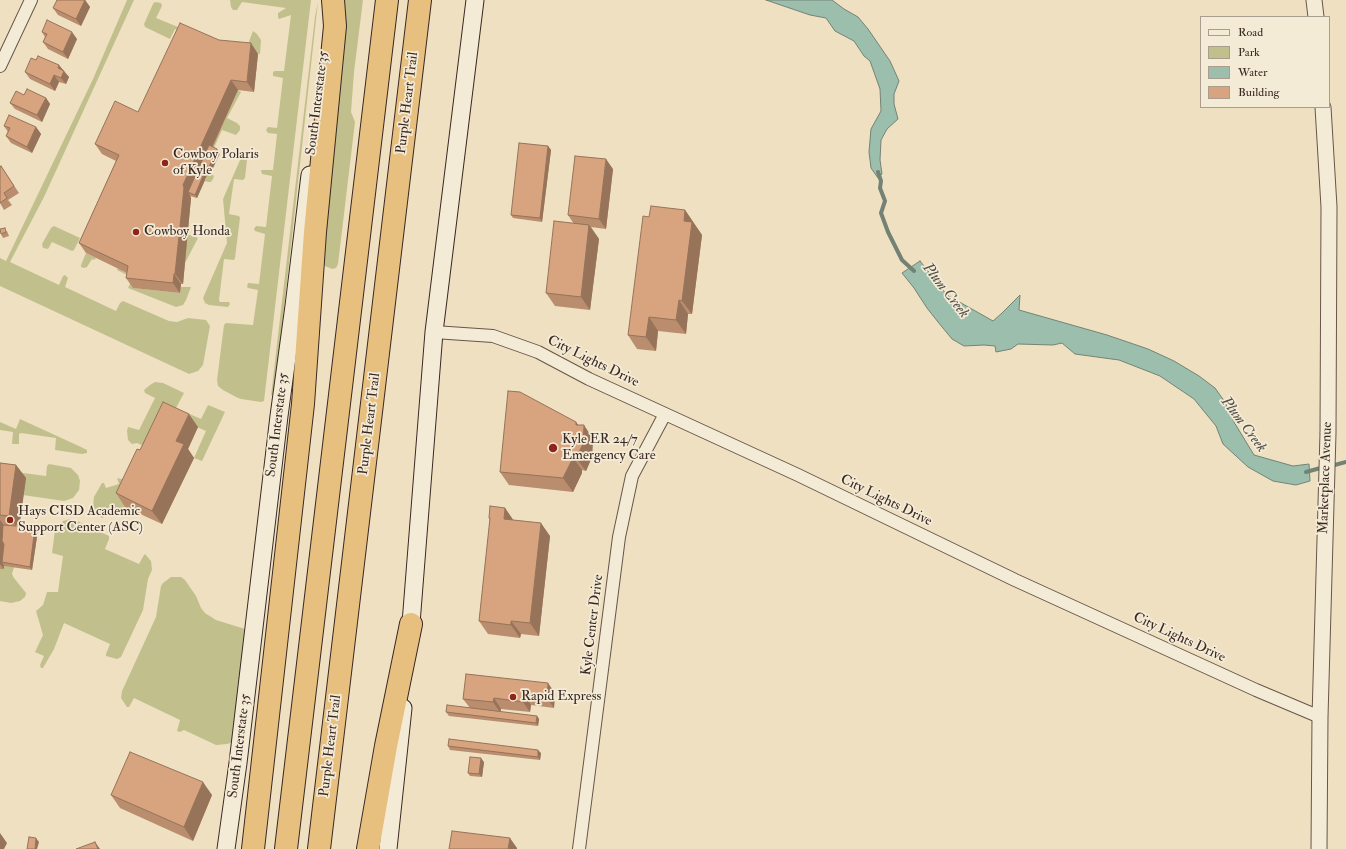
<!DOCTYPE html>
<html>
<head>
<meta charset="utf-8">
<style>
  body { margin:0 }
  #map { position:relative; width:1346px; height:849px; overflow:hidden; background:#eee0c1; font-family:"IM FELL Double Pica",serif }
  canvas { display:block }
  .legend { position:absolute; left:1200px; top:16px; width:130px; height:92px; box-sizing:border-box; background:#f4ebd7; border:1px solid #aa9d8f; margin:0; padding:5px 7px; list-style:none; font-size:12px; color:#3a2822 }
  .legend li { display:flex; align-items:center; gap:8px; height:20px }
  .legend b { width:20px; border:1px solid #aa9d8f }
</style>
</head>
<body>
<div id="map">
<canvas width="1346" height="849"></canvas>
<ul class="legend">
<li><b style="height:5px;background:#f4ebd7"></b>Road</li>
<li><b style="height:11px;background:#c1c08d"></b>Park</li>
<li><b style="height:11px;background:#9bbead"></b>Water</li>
<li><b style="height:11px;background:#d7a47f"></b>Building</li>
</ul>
</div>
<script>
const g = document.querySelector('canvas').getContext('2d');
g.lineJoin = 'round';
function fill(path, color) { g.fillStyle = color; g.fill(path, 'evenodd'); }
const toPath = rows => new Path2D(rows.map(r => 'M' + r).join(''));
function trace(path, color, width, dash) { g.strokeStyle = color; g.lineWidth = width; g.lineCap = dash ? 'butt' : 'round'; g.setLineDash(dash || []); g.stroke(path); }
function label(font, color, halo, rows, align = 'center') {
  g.font = font + ' "IM FELL Double Pica",serif'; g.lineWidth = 3.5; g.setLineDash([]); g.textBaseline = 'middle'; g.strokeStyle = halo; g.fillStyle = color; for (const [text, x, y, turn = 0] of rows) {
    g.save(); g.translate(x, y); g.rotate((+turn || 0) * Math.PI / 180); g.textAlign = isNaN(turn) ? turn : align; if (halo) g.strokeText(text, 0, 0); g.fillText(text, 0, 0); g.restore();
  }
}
fill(toPath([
  [127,0,134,0,44,197,10,262,59,285,63,276,65,275,68,278,65,287,116,311,120,303,123,301,169,321,177,322,188,318,206,320,210,326,203,365,198,371,189,374,0,286,0,258,6,261,93,79],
  [230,0,311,0,264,401,261,402,241,399,236,397,223,390,218,386,217,380,224,325,226,323,253,325,258,290,248,288,247,287,248,283,259,284,265,234,255,231,254,229,256,226,266,227,272,176,262,174,261,170,273,170,277,134,268,133,266,130,268,127,277,128,283,78,273,76,273,72,275,71,284,71,291,15,279,19,278,17,278,13,286,8,242,2,237,10,233,10,231,7],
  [344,0,363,0,354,72,351,112,355,122,338,264,336,268,332,269,325,266,321,262],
  [155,2,161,3,162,6,156,18,178,27,177,30,175,29,170,39,145,27,144,24,153,4],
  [318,2,276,381,275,390,271,396,315,17],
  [253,31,257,34,261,40,260,54,245,52],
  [238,90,241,92,227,118,237,123,240,126,240,130,236,135,222,130,204,170,212,174,214,176,213,179,211,182,208,182,198,179],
  [244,157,247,160,245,178,243,180,234,179,229,214,239,216,240,218,235,258,234,260,224,259,219,300,220,302,229,302,230,304,228,307,209,305,205,303,203,298,227,243,223,199,240,160],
  [54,226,80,238,74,250,72,251,52,242,48,249,43,248,42,244,51,228],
  [187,234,198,238,183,267],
  [86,253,96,258,94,260,92,259,87,267,84,268,81,267,81,265],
  [118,268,135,277,134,288,180,293,181,287,191,287,186,300,183,305,176,307,128,288,133,278,117,270],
  [155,382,163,383,184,393,176,408,201,419,208,405,225,412,202,461,194,458,206,431,172,416,155,451,137,443,132,444,128,440,127,431,128,427,139,430,155,398,145,393,144,390,150,385],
  [20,419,81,447,87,450,87,453,82,454,55,450,56,438,21,433,19,434,19,444,12,444,13,432,0,430,0,422,16,429],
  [49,464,71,468,78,475,80,481,79,490,73,498,64,501,23,495,0,470,46,476,47,466],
  [117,478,126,480,136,484,122,513,109,507,104,517,102,518,98,515,93,506,94,497,102,483,104,483,106,488,119,484],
  [70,519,77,521,109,536,109,539,105,549,139,564,144,555,145,554,151,561,152,570,148,579,143,610,121,657,117,659,106,656,106,654,110,644,64,623,54,649,43,668,41,668,40,665,44,656,35,652,43,635,36,611,43,605,47,592,58,592,63,556,52,553,55,530,57,526,63,521],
  [4,566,14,567,12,574,14,578,26,593,25,597,20,601,11,603,0,601,0,569,4,569],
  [171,577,181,577,185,580,196,596,201,608,205,613,216,620,245,629,233,740,230,743,227,744,216,745,184,730,180,732,177,731,180,720,134,698,129,707,127,707,121,698,122,691,156,617,161,586,163,583]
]), '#c1c08d');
const water = toPath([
  [766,0,832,0,844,9,858,17,868,29,890,61,899,81,894,94,894,104,898,119,887,129,881,140,880,160,882,174,878,178,871,168,869,152,871,129,881,111,880,89,870,61,864,56,854,41,835,31,826,18,810,15,766,0],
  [920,261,947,295,993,321,1002,313,1020,295,1019,310,1107,335,1148,349,1174,361,1199,376,1215,388,1225,402,1234,422,1254,455,1293,466,1309,464,1310,481,1296,485,1273,481,1248,467,1223,444,1216,426,1194,399,1160,376,1119,360,1075,354,1062,343,1053,345,1018,344,1011,349,996,352,995,346,984,345,964,346,952,339,938,322,927,308,914,288,902,273,920,261]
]);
fill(water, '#9bbead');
trace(water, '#748275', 1);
trace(toPath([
  [878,172,881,181,880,188,885,201,881,213,888,232,902,260,914,271],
  [1331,466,1346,462],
  [1306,472,1324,467]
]), '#748275', 4);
const minor = toPath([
  [0,66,31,0],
  [434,332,493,336,538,352,589,379,798,475,1015,580,1256,690,1320,717],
  [579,849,619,537,632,476,665,414]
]);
const tertiary = toPath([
  [1314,0,1316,17],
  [1319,849,1320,717,1328,433,1329,207,1323,107]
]);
const secondary = toPath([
  [410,636,434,332,475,0],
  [226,849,238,763,279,416,294,306,310,175],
  [388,849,403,708]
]);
const motorway = toPath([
  [253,849,303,404,315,232,335,26,333,0],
  [286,849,387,0],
  [319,849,420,0],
  [368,849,386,746,411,624]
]);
trace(minor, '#67564a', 14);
trace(tertiary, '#67564a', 17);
trace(secondary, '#3a2822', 19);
trace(motorway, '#3a2822', 24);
trace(minor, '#f4ebd7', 12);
trace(tertiary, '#f4ebd7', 15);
trace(secondary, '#f4ebd7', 17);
trace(motorway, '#e7c080', 22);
fill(toPath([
  [85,0,90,7,81,26,58,15,53,8],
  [42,32,77,39,68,59,48,49,43,42,45,37],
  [219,40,258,54,254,92,238,90,213,147,220,153,212,170,210,170,205,179,205,180,197,198,190,196,191,198,183,284,181,284,180,293,133,288,126,278,127,273,86,253,79,243,116,161,102,154,95,144,138,112],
  [62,70,69,77,66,84,59,82,55,91,30,79,25,72],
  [24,95,46,98,50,104,42,122,15,109,10,103],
  [4,126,36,127,41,134,32,153,11,143,6,136,8,132],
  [548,146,551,150,542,222,513,218,511,215],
  [1,166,19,193,8,200,12,205,4,210,0,203,0,167],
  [613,169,606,229,591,227,599,239,590,310,555,306,546,293,574,224,568,215],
  [685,210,702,235,692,314,688,314,686,334,658,331,656,351,637,349,628,335,649,217],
  [7,231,9,236,3,238,1,234],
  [576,422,578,425,593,439,592,457,586,471,582,470,582,473,573,492,509,485,500,472],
  [198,427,188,449,194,458,162,524,125,507,116,493,140,450],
  [0,463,16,465,26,478,19,525,38,530,32,570,4,566,4,569,0,569],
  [505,508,513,520,550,536,539,636,521,634,520,638,488,634,479,621,490,520,489,518],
  [555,693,554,708,531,705,530,712,501,709,501,712,537,716,539,719,538,726,449,716,446,712,470,708,463,699],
  [448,746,541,753,540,760,450,750],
  [484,762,482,777,470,776,468,773],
  [111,795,212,795,193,841,120,808]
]), '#b98d6d');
fill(toPath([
  [85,0,90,7,81,26,76,19],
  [72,32,77,39,68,59,63,52],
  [251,43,258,54,254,92,247,82],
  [59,65,69,77,66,84,61,78,58,68],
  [54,75,59,82,55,91,50,84],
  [231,80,238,90,191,193,188,192,190,195,191,198,183,284,175,274,183,185],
  [46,98,50,104,42,122,37,115],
  [36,127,41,134,32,153,27,147],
  [548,146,551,150,542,222,540,218],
  [217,149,220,153,212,170,209,167],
  [606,159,613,169,606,229,599,219],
  [207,166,210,170,205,179,205,180,197,198,195,195,202,176],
  [685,210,702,235,692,314,682,301,684,221],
  [589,225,599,239,590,310,581,297],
  [174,274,181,284,180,293,173,283],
  [679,300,688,314,686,334,676,320],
  [649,317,658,331,656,351,646,337],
  [189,414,198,427,188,449,194,458,162,524,152,511,176,441],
  [576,422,583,432,584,425,593,439,592,457,586,471,576,458],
  [572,456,582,470,582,473,573,492,563,478],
  [16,465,26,478,19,530,9,516],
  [505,508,514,521,504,519],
  [0,520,6,528,2,562,4,566,4,569,0,564],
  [541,523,550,536,539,636,530,623],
  [35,527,38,530,32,570,30,567],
  [511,621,521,634,520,638,511,625],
  [548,683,555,693,554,708,547,698],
  [524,695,531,705,530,712,523,702],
  [494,698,501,709,500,712,493,702],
  [537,716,539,719,538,726,536,723],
  [538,750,541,753,540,760,538,757],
  [481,758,484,762,482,777,479,774],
  [203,782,212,795,193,841,184,827],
  [0,833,7,843,4,849,0,849],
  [36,838,39,842,37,849,35,849],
  [510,838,517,848,517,849,508,849],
  [95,842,100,849,98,849]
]), '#967359');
const building = toPath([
  [57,0,85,0,76,19,53,8,57,0],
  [47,20,72,32,63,52,43,42,47,34,42,32,47,20],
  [180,23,219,40,251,43,247,82,231,80,183,185,184,188,175,274,174,274,173,283,126,278,128,266,79,243,119,155,95,144,115,101,138,112,180,23],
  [38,56,59,65,58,68,64,71,61,78,54,75,50,84,25,72,31,58,36,60,38,56],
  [27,89,46,98,37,115,10,103,16,91,24,95,27,89],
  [9,115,36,127,27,147,6,136,10,128,4,126,9,115],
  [519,143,548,146,540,218,511,215,519,143],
  [209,145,217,149,209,167,207,166,202,176,203,176,195,195,188,192,209,145],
  [575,156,606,159,599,219,568,215,575,156],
  [1,166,14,186,4,193,7,198,0,203,0,167,1,166],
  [651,206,685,210,684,221,692,222,682,301,679,300,676,320,649,317,646,337,628,335,643,216,649,217,651,206],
  [554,221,589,225,581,297,546,293,554,221],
  [5,228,6,232,1,234,0,229,5,228],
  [508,391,520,392,576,422,576,425,584,425,583,444,576,458,572,456,572,460,563,478,500,472,508,391],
  [163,402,189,414,176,441,184,444,152,511,116,493,137,449,140,450,163,402],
  [0,463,16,465,9,516,0,515,0,463],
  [490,506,505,508,504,519,541,523,530,623,511,621,511,625,479,621,490,518,489,518,490,506],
  [16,524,35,527,30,567,2,562,4,544,2,541,3,525,16,526,16,524],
  [466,674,548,683,547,698,524,695,523,702,494,698,493,702,463,699,466,674],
  [447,705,537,716,536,723,446,712,447,705],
  [449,739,538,750,538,757,448,746,449,739],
  [130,752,203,782,184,827,111,795,130,752],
  [470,757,481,758,479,774,468,773,470,757],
  [452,831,510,838,508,849,449,849,452,831],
  [29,837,36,838,35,849,27,849,29,837],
  [95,842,98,849,76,849,95,842]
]);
fill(building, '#d7a47f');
trace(building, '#967359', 1);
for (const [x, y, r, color] of [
  [165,163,4,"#8f2418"],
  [136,232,4,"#8f2418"],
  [553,448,5,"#8f2418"],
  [10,520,4,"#8f2418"],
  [513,697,4,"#8f2418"]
]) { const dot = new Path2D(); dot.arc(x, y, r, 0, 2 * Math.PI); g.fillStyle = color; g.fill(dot); trace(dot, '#f4ebd7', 1.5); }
label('14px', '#3a2822', '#f4ebd7', [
  ["South Interstate 35",318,103,-83],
  ["Purple Heart Trail",408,103,-83],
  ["City Lights Drive",593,362,26],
  ["Purple Heart Trail",370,424,-83],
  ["South Interstate 35",278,425,-83],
  ["Marketplace Avenue",1326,478,-88],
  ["City Lights Drive",886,501,26],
  ["Kyle Center Drive",593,625,-83],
  ["City Lights Drive",1179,638,25],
  ["South Interstate 35",240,746,-83],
  ["Purple Heart Trail",331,746,-83]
]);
label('14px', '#3a2822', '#f4ebd7', [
  ["Cowboy Polaris",173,155],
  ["of Kyle",173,171],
  ["Cowboy Honda",144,232],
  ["Kyle ER 24/7",562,440],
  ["Emergency Care",562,456],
  ["Hays CISD Academic",18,512],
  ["Support Center (ASC)",18,528],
  ["Rapid Express",521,697]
], 'left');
label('italic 15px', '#524e45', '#f4ebd7', [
  ["Plum Creek",945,291,52],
  ["Plum Creek",1243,425,53]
]);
</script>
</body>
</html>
